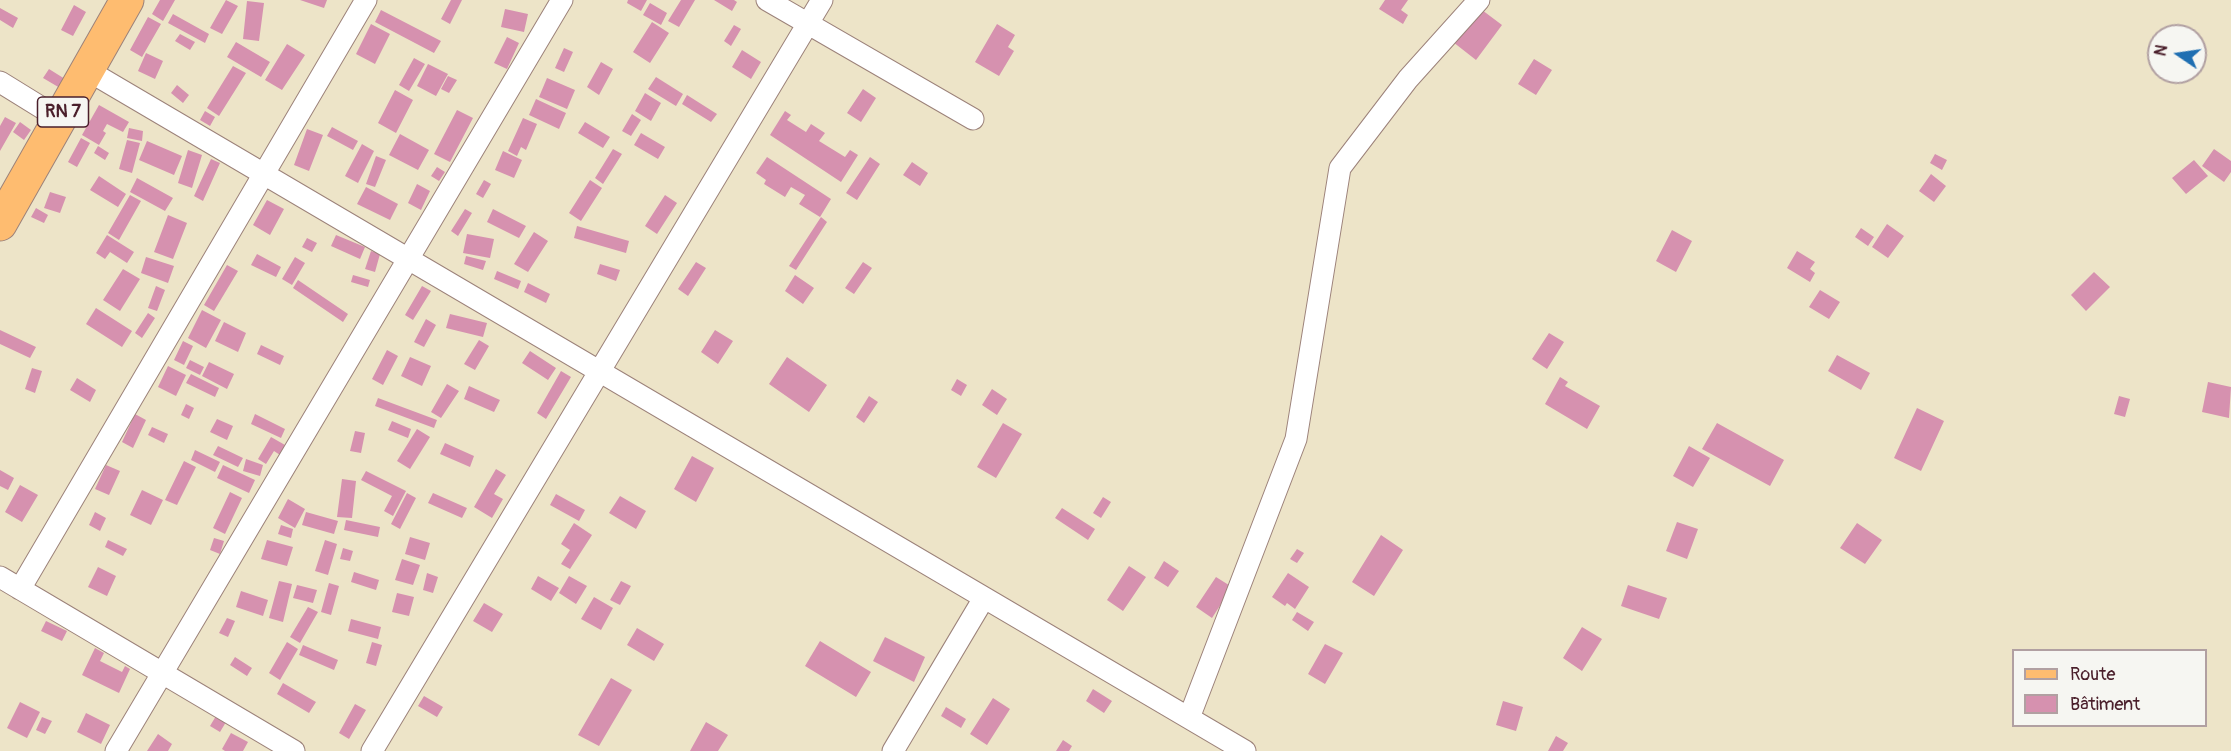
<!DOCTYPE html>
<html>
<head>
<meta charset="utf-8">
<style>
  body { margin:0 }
  #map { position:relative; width:2231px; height:751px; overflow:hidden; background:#ede4c8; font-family:Pangolin,sans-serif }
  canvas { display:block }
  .legend { position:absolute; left:2012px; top:649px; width:195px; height:78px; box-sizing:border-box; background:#f6f6f2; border:2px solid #b1a0a2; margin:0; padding:8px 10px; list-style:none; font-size:18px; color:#4a1f2b }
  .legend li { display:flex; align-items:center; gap:12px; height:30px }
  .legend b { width:30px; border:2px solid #b1a0a2 }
  .north { position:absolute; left:2147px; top:24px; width:60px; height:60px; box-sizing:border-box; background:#f6f6f2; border:2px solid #b1a0a2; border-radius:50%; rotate:283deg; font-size:16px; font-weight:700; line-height:24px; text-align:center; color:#4a1f2b }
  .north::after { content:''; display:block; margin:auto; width:21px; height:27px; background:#1f6fb2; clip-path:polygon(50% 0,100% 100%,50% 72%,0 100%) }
</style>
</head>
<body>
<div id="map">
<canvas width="2231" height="751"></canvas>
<ul class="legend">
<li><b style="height:8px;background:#febc70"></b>Route</li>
<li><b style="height:16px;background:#d691af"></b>Bâtiment</li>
</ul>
<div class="north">N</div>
</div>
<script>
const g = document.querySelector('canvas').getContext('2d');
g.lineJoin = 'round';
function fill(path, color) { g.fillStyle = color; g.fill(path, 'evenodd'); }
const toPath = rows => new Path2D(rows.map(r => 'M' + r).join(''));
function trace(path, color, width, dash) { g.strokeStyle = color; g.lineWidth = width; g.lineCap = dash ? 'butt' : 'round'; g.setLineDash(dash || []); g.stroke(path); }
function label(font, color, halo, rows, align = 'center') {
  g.font = font + ' Pangolin,sans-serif'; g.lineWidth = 4.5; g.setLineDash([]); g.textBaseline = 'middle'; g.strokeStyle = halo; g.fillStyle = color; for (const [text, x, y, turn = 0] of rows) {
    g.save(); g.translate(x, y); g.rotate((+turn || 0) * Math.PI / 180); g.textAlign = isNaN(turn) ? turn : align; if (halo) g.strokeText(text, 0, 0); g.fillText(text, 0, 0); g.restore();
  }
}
fill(toPath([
  [160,0,175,0,163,21,152,14],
  [226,0,238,6,222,34,210,28],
  [300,0,327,0,324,8],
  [451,0,462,0,450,24,441,19],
  [628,0,647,0,641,11,627,3],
  [681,0,695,0,679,27,668,21],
  [714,0,734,0,737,2,732,11],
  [1385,0,1408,0,1401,10,1408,15,1403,24,1379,9],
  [247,1,264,3,259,41,243,39],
  [650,3,667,13,661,25,643,15],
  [74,5,86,12,73,36,61,30],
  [1478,7,1502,25,1476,60,1453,42],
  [0,8,18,18,13,28,0,20],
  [505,9,528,14,524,32,501,27],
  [381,10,441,41,434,53,375,22],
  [173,14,209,34,205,43,168,23],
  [148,17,161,24,142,57,130,50],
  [652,22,669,33,650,63,633,52],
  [371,24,390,34,375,64,356,54],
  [997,24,1015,35,1008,47,1014,51,999,76,975,62],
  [734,25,741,29,731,46,724,41],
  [180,34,195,42,190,50,175,41],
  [507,37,519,43,507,69,494,63],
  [236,42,270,62,261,77,227,57],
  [287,44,305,55,282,90,265,80],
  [564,48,573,52,564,72,555,68],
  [742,50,761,62,751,79,732,67],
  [146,53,163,61,155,79,138,71],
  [414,58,425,64,409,91,399,85],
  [1534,59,1552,70,1536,95,1518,84],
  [601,62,613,69,599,95,587,87],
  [428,64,448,74,436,96,417,86],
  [233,66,246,73,219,116,207,108],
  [49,69,65,79,60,88,43,78],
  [448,76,457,80,449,93,441,89],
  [656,77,683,94,676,106,648,89],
  [547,78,575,90,567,109,539,97],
  [177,85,189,95,183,103,171,93],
  [863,89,876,98,861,122,847,113],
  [395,90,413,100,396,133,378,123],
  [645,93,661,103,651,121,635,111],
  [687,95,717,114,711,122,682,104],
  [536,99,566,113,559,129,529,115],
  [99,105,129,122,123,132,107,124,103,131,106,133,99,145,82,135],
  [457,110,473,118,450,162,434,154],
  [205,111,215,117,210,126,200,120],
  [785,111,791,115,787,120,806,132,811,124,825,133,819,141,845,157,850,150,858,155,841,182,770,135],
  [632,114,641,120,631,136,622,131],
  [5,117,16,123,0,151,0,126],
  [523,118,537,124,526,150,521,147,517,156,508,151],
  [20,122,31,130,24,140,13,132],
  [585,122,610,137,603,148,578,133],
  [332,127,358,141,353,150,327,136],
  [129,128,143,131,142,141,127,138],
  [307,129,323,135,309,171,294,165],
  [641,133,665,147,658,159,634,145],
  [400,134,429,150,418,170,389,155],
  [81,138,90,143,77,167,68,162],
  [127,140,140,143,132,173,119,169],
  [147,141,182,156,174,175,139,160],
  [362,144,374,151,358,183,345,176],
  [98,146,109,153,105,160,94,153],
  [613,149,622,154,603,184,595,178],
  [2214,149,2231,161,2231,172,2224,182,2202,166],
  [188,150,202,155,192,188,178,183],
  [503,151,522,160,514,178,495,170],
  [1935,154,1947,160,1942,170,1930,163],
  [376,156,386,160,375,187,366,184],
  [767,157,831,199,820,217,799,204,805,195,791,187,785,197,764,184,766,180,756,173],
  [870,157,880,164,857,200,846,193],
  [211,159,220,163,203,201,194,196],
  [2194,160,2208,176,2186,194,2172,178],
  [912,162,928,173,920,186,903,175],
  [437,167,445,172,439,181,431,176],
  [1931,174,1946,186,1934,202,1919,191],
  [99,176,126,194,118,207,90,190],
  [137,178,173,198,165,211,130,192],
  [484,180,491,184,483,198,476,194],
  [590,180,602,188,581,221,569,213],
  [417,184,430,191,421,210,408,203],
  [366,187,398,204,390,220,357,204],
  [50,192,66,197,60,213,44,208],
  [130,195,141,201,119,240,108,233],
  [665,195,677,203,657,234,645,226],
  [267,200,284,209,270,235,253,225],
  [36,208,48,215,44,223,31,217],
  [465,209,472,213,458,236,451,231],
  [493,209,526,226,519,238,487,222],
  [168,215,187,223,173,259,154,252],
  [821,217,827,222,796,270,789,266],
  [1887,224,1904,236,1888,258,1872,247],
  [577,226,629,241,626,253,574,238],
  [1861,228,1874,237,1868,246,1855,237],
  [1672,230,1692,241,1676,272,1656,261],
  [534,232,548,241,528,272,514,264],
  [467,234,494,239,490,258,463,253],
  [107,235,134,252,127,263,110,252,105,259,96,253],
  [336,235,365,247,360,259,331,246],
  [307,238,317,243,312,252,302,247],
  [371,251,380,254,375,272,365,269],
  [1797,251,1815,262,1810,269,1815,273,1810,282,1787,268],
  [257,254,281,267,276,277,251,265],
  [466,256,486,261,483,270,464,264],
  [146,257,174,266,168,283,141,273],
  [295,257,305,263,292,285,282,279],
  [696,262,706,268,688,296,678,289],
  [863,262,872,268,854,294,845,288],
  [600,264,620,270,616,281,597,274],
  [227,265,238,271,214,311,204,305],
  [123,269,140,279,120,311,103,300],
  [497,271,521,281,518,289,494,279],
  [2094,272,2110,287,2086,311,2071,295],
  [353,275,370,280,368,287,351,282],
  [795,275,814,288,803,304,785,291],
  [298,280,348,314,343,322,293,288],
  [528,283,550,294,546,303,524,292],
  [156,286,165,290,157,311,148,308],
  [422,286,431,291,413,320,405,315],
  [1820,290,1840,302,1829,319,1809,307],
  [96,308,132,331,122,347,86,324],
  [202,310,221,320,206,348,188,338],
  [148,313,155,318,142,338,135,333],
  [450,314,487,323,483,337,446,328],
  [426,319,436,325,424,347,414,342],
  [224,322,246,333,238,352,215,341],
  [0,330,36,347,30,358,0,344],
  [715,330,733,341,718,364,701,352],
  [1549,333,1564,342,1547,369,1532,359],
  [479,340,489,346,475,370,464,364],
  [183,341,193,346,184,365,174,360],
  [261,345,284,356,280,365,257,354],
  [387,350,398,356,383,385,372,379],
  [530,351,556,368,548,380,522,363],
  [1837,355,1870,373,1861,390,1828,371],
  [410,357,431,366,422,386,401,376],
  [787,357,827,385,809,412,769,384],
  [190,360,204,367,200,375,186,368],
  [209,362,234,374,227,389,202,376],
  [168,366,186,375,176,396,158,387],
  [32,368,42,371,35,393,25,389],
  [561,371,571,377,546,419,537,413],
  [191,374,219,388,215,397,186,383],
  [1560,377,1568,382,1565,386,1600,406,1587,429,1545,404],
  [77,378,96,390,90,402,70,390],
  [957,379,967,385,961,396,951,390],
  [2208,382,2231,387,2229,418,2202,412],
  [447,384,459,391,441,418,431,412],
  [469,386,500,400,494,412,464,399],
  [992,389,1007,399,997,415,982,405],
  [869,396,878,402,864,423,856,417],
  [2119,396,2130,399,2125,417,2114,414],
  [378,398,437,420,434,428,375,406],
  [186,404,194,408,189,419,181,415],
  [1917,408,1944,421,1921,471,1894,458],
  [135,414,146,420,133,448,122,442],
  [255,414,285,429,281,438,251,424],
  [217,419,233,426,227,440,210,432],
  [392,421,411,429,408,438,388,430],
  [1003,423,1022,434,996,478,977,467],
  [1717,423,1784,460,1770,486,1702,449],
  [152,427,168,434,164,443,148,435],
  [417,429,430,437,410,469,397,461],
  [355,431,365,433,361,453,350,451],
  [271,437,285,445,280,455,274,451,266,464,258,459],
  [445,443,474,456,470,467,440,454],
  [218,446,243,458,238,467,213,455],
  [1689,446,1710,458,1693,487,1673,476],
  [195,450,220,462,215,472,191,460],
  [692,456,714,468,696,502,674,489],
  [246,459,263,465,260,476,243,471],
  [184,461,196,467,177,505,165,500],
  [106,465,120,471,109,495,95,489],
  [223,465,255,480,249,493,217,478],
  [496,469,506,475,494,494,503,499,492,518,474,507],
  [0,470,14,478,8,490,0,486],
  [366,471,406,491,393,516,384,511,392,496,361,480],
  [342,479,356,481,352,518,337,517],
  [20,485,38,495,22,522,5,512],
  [142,490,163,500,151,525,130,515],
  [230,492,242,498,225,534,213,528],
  [407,493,416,498,400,529,391,524],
  [433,493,467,508,462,518,428,503],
  [556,494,585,510,579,521,550,505],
  [620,496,646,511,636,529,609,513],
  [1103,497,1111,502,1101,518,1093,513],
  [288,499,305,509,295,528,278,518],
  [1062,508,1095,529,1088,540,1055,518],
  [95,512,106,518,100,531,89,525],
  [306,512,338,521,334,534,302,525],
  [346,520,380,527,378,537,344,530],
  [1677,522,1698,529,1687,559,1666,551],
  [574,523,592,535,570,569,561,564,570,550,561,544],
  [1857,523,1882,540,1865,564,1840,548],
  [281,525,293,529,291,538,278,534],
  [1381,535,1403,550,1374,596,1352,582],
  [410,537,430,543,425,560,405,554],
  [214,538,224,541,220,554,210,550],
  [108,540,127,549,123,556,105,547],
  [267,540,293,547,287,566,261,559],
  [325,540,337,544,328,575,315,571],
  [343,548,353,551,350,561,340,559],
  [1297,549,1304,553,1297,563,1290,559],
  [402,559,420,565,413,585,395,580],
  [1164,561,1179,571,1168,587,1154,578],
  [1129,566,1146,577,1123,611,1107,600],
  [98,567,116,576,107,596,88,587],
  [354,572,379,580,376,590,351,582],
  [427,573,438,577,433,593,423,590],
  [1288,573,1309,587,1295,609,1287,603,1285,606,1272,597],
  [538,576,559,588,551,601,531,589],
  [569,576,587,586,576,604,559,593],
  [1216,577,1232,587,1212,618,1196,607],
  [279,581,292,584,283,622,269,618],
  [621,581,631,586,620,605,610,600],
  [329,583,339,586,331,615,321,612],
  [297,585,317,590,313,603,293,598],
  [1628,585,1667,598,1659,619,1621,606],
  [241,591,268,600,263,616,236,607],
  [397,593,414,597,409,616,392,612],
  [594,597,613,608,601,630,581,619],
  [484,603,503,614,492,632,473,621],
  [308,607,318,612,300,643,290,637],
  [1297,612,1314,622,1308,631,1292,620],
  [227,618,235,621,228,637,219,633],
  [351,619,381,627,378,639,348,631],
  [46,621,67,631,62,641,41,631],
  [1582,627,1602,639,1582,671,1563,658],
  [637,628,664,644,654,661,627,645],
  [885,637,925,657,914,682,873,661],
  [820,641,871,672,856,697,805,666],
  [287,642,298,649,280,680,269,673],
  [372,642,382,645,376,666,366,663],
  [1325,644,1343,653,1325,684,1308,674],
  [303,645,338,660,334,670,299,655],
  [95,648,104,653,100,661,122,672,125,666,130,669,119,693,82,675],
  [235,657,252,668,247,676,230,665],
  [611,678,632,690,599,746,578,735],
  [283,683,316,702,309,713,277,694],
  [1093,689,1112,701,1104,713,1086,701],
  [424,696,443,707,437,717,418,706],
  [993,698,1010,709,987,745,970,734],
  [1503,701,1523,707,1516,731,1496,725],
  [20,702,40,712,27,738,7,728],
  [355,704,366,710,349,739,339,733],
  [946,707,966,719,961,728,941,716],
  [86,713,110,725,101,744,77,732],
  [216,716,226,722,220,732,210,726],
  [42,717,52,721,45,734,36,730],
  [706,722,728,735,718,751,690,751],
  [231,733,248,742,243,751,225,751,222,749],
  [158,734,172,744,168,751,147,751],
  [1556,736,1568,743,1563,751,1548,751],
  [1063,740,1072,746,1069,751,1056,751]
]), '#d691af');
const street = toPath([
  [767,0,973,119],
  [87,70,1245,751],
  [0,82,60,119],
  [0,577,294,751],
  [20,589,366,0],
  [1189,718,1296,439,1340,168,1408,79,1479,0],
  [116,751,562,0],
  [372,751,822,0],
  [893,751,984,598]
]);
const primary = toPath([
  [0,224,127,0]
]);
trace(street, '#9c827a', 23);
trace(primary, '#9c827a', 35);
trace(street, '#fff', 21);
trace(primary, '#febc70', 33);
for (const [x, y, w] of [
  [63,112,51]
]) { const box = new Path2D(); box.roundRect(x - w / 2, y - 15, w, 30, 4.5); g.fillStyle = '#f6f6f2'; g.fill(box); trace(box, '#4a1f2b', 1.5); }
label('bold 18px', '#4a1f2b', null, [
  ["RN 7",63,112]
]);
</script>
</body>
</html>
